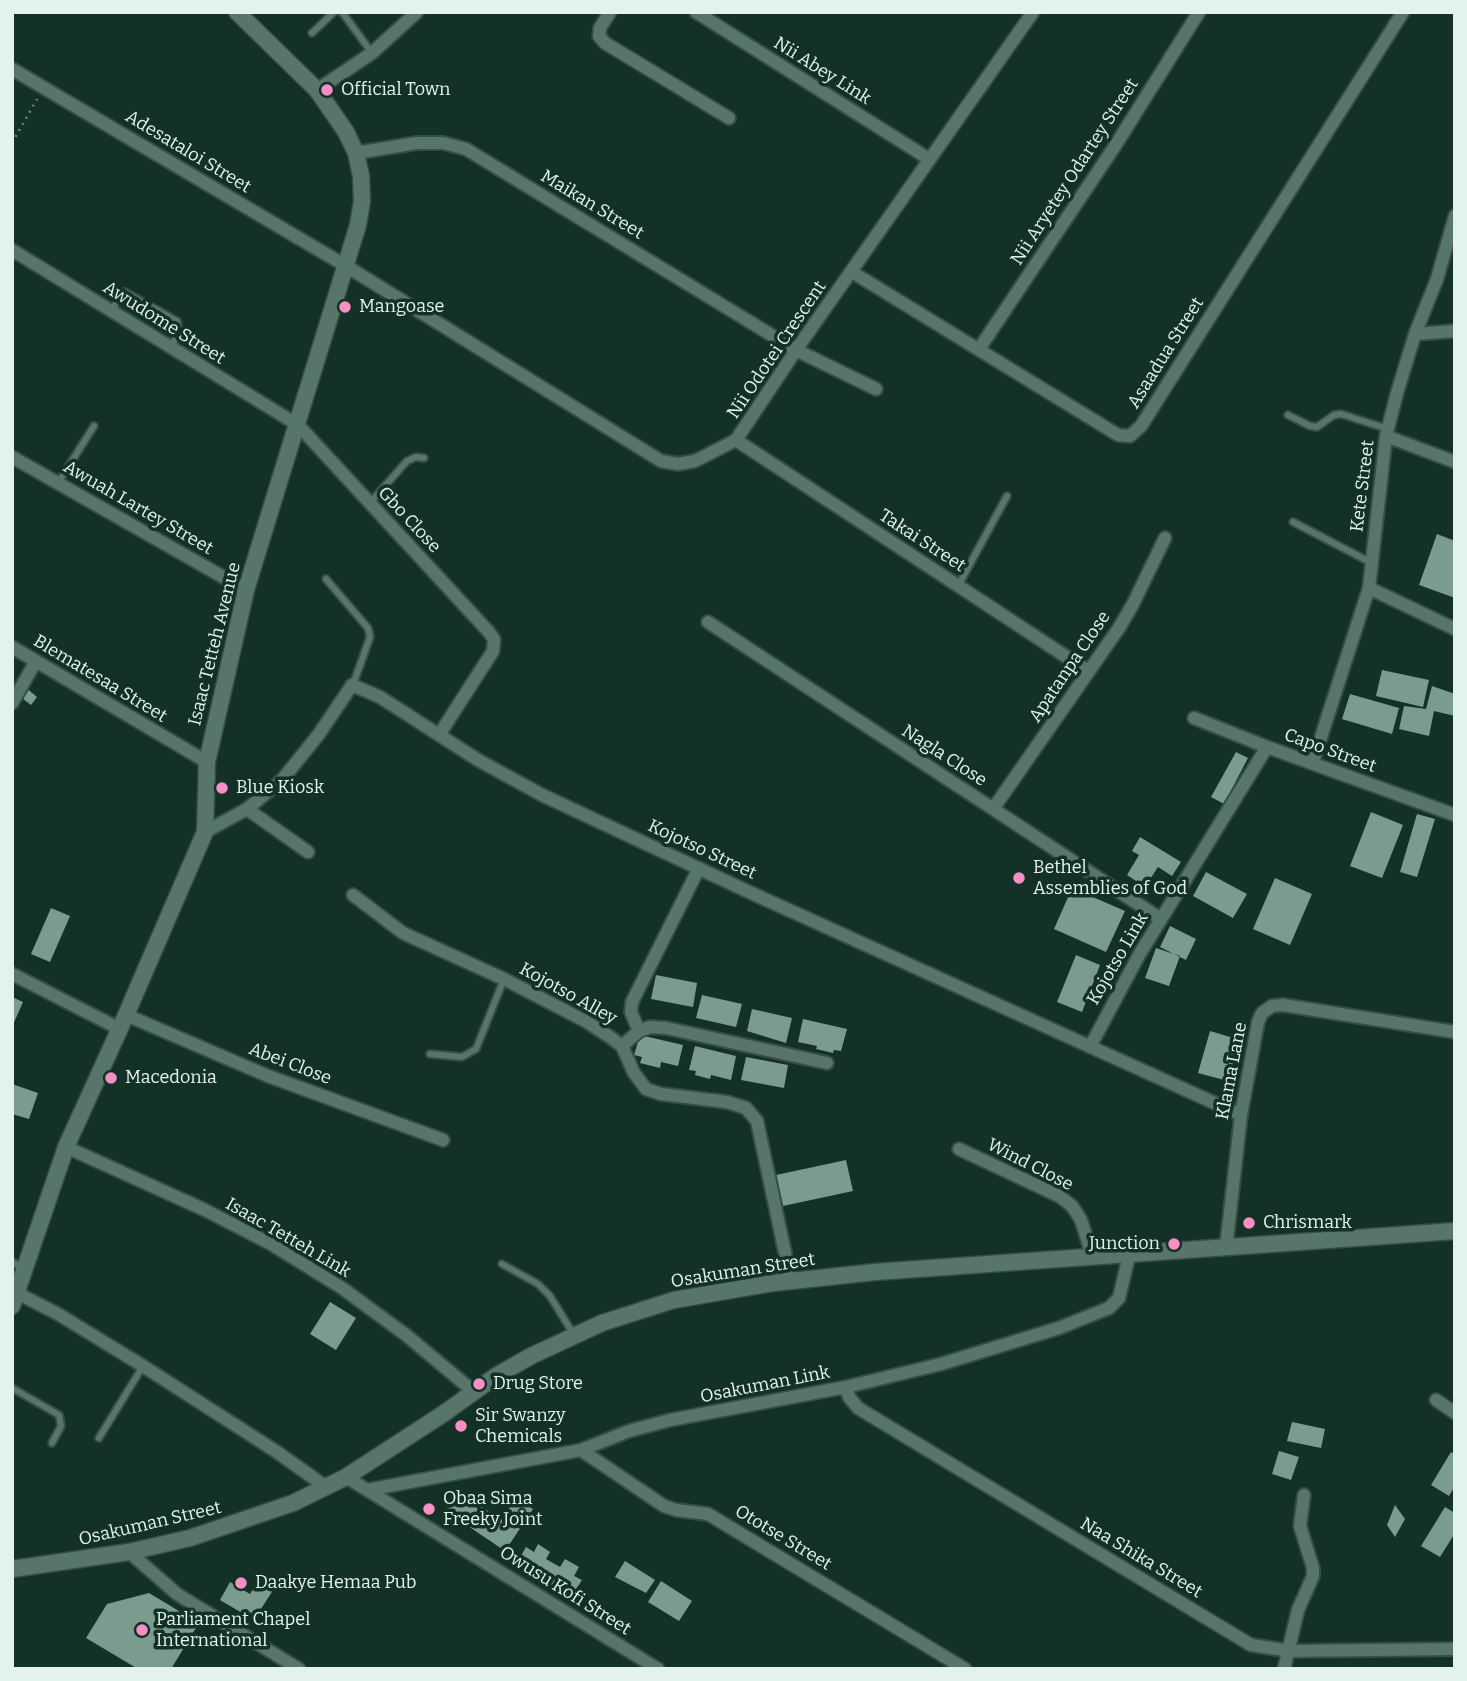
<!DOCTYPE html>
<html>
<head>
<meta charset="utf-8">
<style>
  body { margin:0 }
  #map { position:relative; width:1467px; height:1681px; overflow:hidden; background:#143127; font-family:Bitter,serif }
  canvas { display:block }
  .frame { position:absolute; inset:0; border:14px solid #e2f3ec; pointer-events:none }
</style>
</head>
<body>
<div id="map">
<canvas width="1467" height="1681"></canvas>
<div class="frame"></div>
</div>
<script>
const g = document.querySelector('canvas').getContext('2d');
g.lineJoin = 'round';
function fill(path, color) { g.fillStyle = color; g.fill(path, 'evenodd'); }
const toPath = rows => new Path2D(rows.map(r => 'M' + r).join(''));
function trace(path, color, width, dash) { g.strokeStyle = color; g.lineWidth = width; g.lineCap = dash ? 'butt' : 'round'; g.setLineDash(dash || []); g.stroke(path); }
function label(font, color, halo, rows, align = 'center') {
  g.font = font + ' Bitter,serif'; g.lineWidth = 7; g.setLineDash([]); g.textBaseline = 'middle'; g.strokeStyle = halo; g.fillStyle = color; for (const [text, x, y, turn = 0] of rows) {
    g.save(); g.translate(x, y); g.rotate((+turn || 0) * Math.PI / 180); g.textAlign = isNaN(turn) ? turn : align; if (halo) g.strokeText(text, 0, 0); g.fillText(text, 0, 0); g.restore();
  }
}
fill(toPath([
  [1437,534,1455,541,1455,598,1419,585],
  [1382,670,1429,680,1423,707,1376,696],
  [24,686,37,697,31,705,18,695],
  [1432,686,1455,694,1455,716,1434,711,1429,736,1399,729,1404,706,1426,709],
  [1350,694,1399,708,1392,734,1342,719],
  [1236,752,1248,758,1224,804,1211,797],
  [1371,812,1403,825,1382,878,1350,866],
  [1417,814,1435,819,1417,877,1400,872],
  [1140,837,1181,862,1172,876,1158,867,1145,887,1127,875,1139,855,1132,851],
  [1206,872,1247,894,1233,918,1193,896],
  [1275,878,1312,894,1290,945,1253,929],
  [1072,888,1125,911,1106,952,1054,929],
  [51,908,70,916,50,962,31,954],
  [1170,926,1196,939,1186,960,1160,947],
  [1156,948,1180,956,1169,986,1145,978],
  [1076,955,1100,965,1082,1012,1057,1002],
  [656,975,697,983,693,1007,651,999],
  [702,995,742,1004,736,1027,696,1018],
  [12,997,23,1002,12,1027],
  [752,1009,792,1018,786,1043,747,1031],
  [803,1019,847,1029,841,1051,834,1050,833,1053,816,1049,817,1046,798,1042],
  [1210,1031,1240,1040,1228,1081,1198,1073],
  [640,1035,683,1045,678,1066,661,1062,660,1068,640,1063,642,1057,634,1055],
  [695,1046,736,1056,731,1080,711,1075,710,1079,695,1075,696,1071,689,1070],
  [746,1057,788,1065,784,1088,741,1080],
  [12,1084,38,1093,29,1119,12,1114],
  [846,1160,853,1191,783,1206,776,1175],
  [330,1302,356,1318,336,1350,310,1334],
  [1292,1422,1325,1429,1321,1448,1287,1441],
  [1279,1451,1299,1457,1291,1480,1272,1474],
  [1451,1452,1455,1454,1455,1486,1449,1496,1431,1485],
  [473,1498,478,1511,481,1506,501,1520,516,1498,533,1509,505,1551,468,1526,474,1516,447,1526,441,1511],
  [1395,1505,1405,1519,1395,1537,1387,1525],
  [1445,1507,1455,1513,1455,1533,1440,1557,1421,1546],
  [538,1544,550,1552,546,1559,560,1567,565,1559,579,1567,574,1576,582,1580,571,1597,535,1576,537,1572,518,1561,526,1547,534,1552],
  [625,1561,655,1580,646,1593,615,1577],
  [260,1578,275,1587,254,1620,220,1600,230,1582,250,1594],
  [661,1581,692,1601,679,1621,648,1602],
  [149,1593,199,1623,171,1669,138,1669,86,1638,107,1604]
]), '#7c9b8f');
const service = toPath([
  [342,12,372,53],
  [312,33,334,12],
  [111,310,125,292,177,321,179,330,171,348],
  [1288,415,1310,426,1317,427,1334,415,1341,414,1388,429],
  [58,483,94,426],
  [370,503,407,461,416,457,424,458],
  [1293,522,1372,563],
  [326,579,368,628,370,637,353,685],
  [958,586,1007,496],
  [430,1054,462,1057,476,1049,504,979],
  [12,1262,23,1268],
  [502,1264,538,1284,550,1296,574,1335],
  [12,1388,59,1415,61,1426,52,1443],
  [99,1438,143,1366]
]);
const minor = toPath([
  [610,12,600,28,599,36,605,43,729,118],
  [696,12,929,159],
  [12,69,346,266,661,461,678,464,695,461,736,440,796,350,1033,12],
  [317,90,372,53,417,12],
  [356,153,417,143,443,143,466,149,796,350,876,389],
  [12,250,298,425,488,631,494,639,493,651,439,735],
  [852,272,1118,435,1130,436,1141,426,1403,12],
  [1415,334,1455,331],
  [979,349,1115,146,1199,12],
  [1386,436,1455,462],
  [736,440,1088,671],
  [12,457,246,590],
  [1369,588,1455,629],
  [708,622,1161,919],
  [12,647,207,762],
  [12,703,36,661],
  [1194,718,1267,747,1455,815],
  [1313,762,1369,588,1386,436,1397,393,1415,334,1437,279,1455,216],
  [247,809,308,852],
  [993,809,1119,628,1133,604,1165,538],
  [205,832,247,809,282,780,319,734,352,685,380,697,478,760,542,795,749,892,1241,1115],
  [353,895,403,933,504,979,587,1022,610,1037,622,1046,634,1073,646,1089,661,1094,727,1102,746,1108,757,1121,791,1281],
  [12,974,120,1029],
  [126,1015,268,1076,443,1140],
  [639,1031,631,1012,632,1002,699,868],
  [622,1046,639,1031,650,1027,666,1028,827,1063],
  [1090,1047,1139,955,1267,747],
  [66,1147,205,1210,271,1244,342,1288,406,1335,473,1391],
  [959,1149,1059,1196,1072,1206,1081,1220,1093,1258],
  [1226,1248,1241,1115,1258,1022,1262,1013,1272,1006,1283,1005,1455,1032],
  [17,1293,58,1314,143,1366,277,1452,326,1487],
  [846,1387,849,1397,858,1408,1251,1645,1290,1651,1455,1649],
  [1436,1400,1455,1413],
  [581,1450,664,1506,676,1510,708,1514,965,1669],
  [346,1477,658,1669],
  [367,1490,581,1450,629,1431,670,1420,846,1387,941,1364,1059,1328,1109,1308,1119,1298,1129,1256],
  [129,1552,177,1594,299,1669],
  [1284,1669,1298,1610,1313,1576,1313,1568,1300,1526,1304,1495]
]);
const tertiary = toPath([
  [12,1306,66,1147,126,1015,205,832,207,762,246,590,358,225,362,201,361,176,356,153,346,132,317,90,237,12],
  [12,1569,129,1552,190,1538,293,1503,346,1477,443,1414,496,1376,531,1356,602,1323,674,1300,773,1283,875,1272,1455,1231]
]);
trace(service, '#364d45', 10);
trace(minor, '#364d45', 16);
trace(tertiary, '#364d45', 19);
trace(toPath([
  [12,143,37,99]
]), '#6e867d', 2.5, [2, 5]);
trace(service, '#577569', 6);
trace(minor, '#577569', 12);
trace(tertiary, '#577569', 16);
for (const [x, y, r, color] of [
  [327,90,7,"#fb8fc5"],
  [345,307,7,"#fb8fc5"],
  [222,788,7,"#fb8fc5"],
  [1019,878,7,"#fb8fc5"],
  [111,1078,7,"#fb8fc5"],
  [1249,1223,7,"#fb8fc5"],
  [1174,1244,7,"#fb8fc5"],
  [479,1384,7,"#fb8fc5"],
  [461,1426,7,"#fb8fc5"],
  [429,1509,7,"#fb8fc5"],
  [241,1583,7,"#fb8fc5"],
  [142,1630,7,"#fb8fc5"]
]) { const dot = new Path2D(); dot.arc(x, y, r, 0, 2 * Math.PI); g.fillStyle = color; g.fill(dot); trace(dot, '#143127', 2.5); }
label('18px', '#e2f3ec', '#143127', [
  ["Nii Abey Link",822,71,32],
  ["Adesataloi Street",188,152,31],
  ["Nii Aryetey Odartey Street",1075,172,-57],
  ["Maikan Street",592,205,31],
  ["Awudome Street",164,323,32],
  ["Nii Odotei Crescent",777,350,-56],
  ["Asaadua Street",1166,353,-58],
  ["Kete Street",1363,486,-83],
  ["Awuah Lartey Street",138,508,30],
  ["Gbo Close",409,520,47],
  ["Takai Street",922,541,33],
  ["Isaac Tetteh Avenue",215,644,-76],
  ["Apatanpa Close",1070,667,-56],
  ["Blematesaa Street",100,679,31],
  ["Capo Street",1330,751,20],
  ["Nagla Close",944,756,33],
  ["Kojotso Street",702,850,25],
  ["Kojotso Link",1118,959,-60],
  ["Kojotso Alley",568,994,29],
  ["Abei Close",290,1064,21],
  ["Klama Lane",1232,1071,-79],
  ["Wind Close",1030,1165,27],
  ["Isaac Tetteh Link",288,1238,30],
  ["Osakuman Street",743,1271,-9],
  ["Osakuman Link",765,1385,-11],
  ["Osakuman Street",150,1524,-13],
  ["Ototse Street",783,1538,31],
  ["Naa Shika Street",1141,1558,31],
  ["Owusu Kofi Street",565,1591,32]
]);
label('18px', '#e2f3ec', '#143127', [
  ["Official Town",341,90],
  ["Mangoase",359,307],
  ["Blue Kiosk",236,788],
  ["Bethel",1033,868],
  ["Assemblies of God",1033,889],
  ["Macedonia",125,1078],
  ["Chrismark",1263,1223],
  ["Junction",1160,1244,"right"],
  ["Drug Store",493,1384],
  ["Sir Swanzy",475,1416],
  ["Chemicals",475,1437],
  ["Obaa Sima",443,1499],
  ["Freeky Joint",443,1520],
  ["Daakye Hemaa Pub",255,1583],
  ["Parliament Chapel",156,1620],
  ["International",156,1641]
], 'left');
</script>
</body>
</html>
